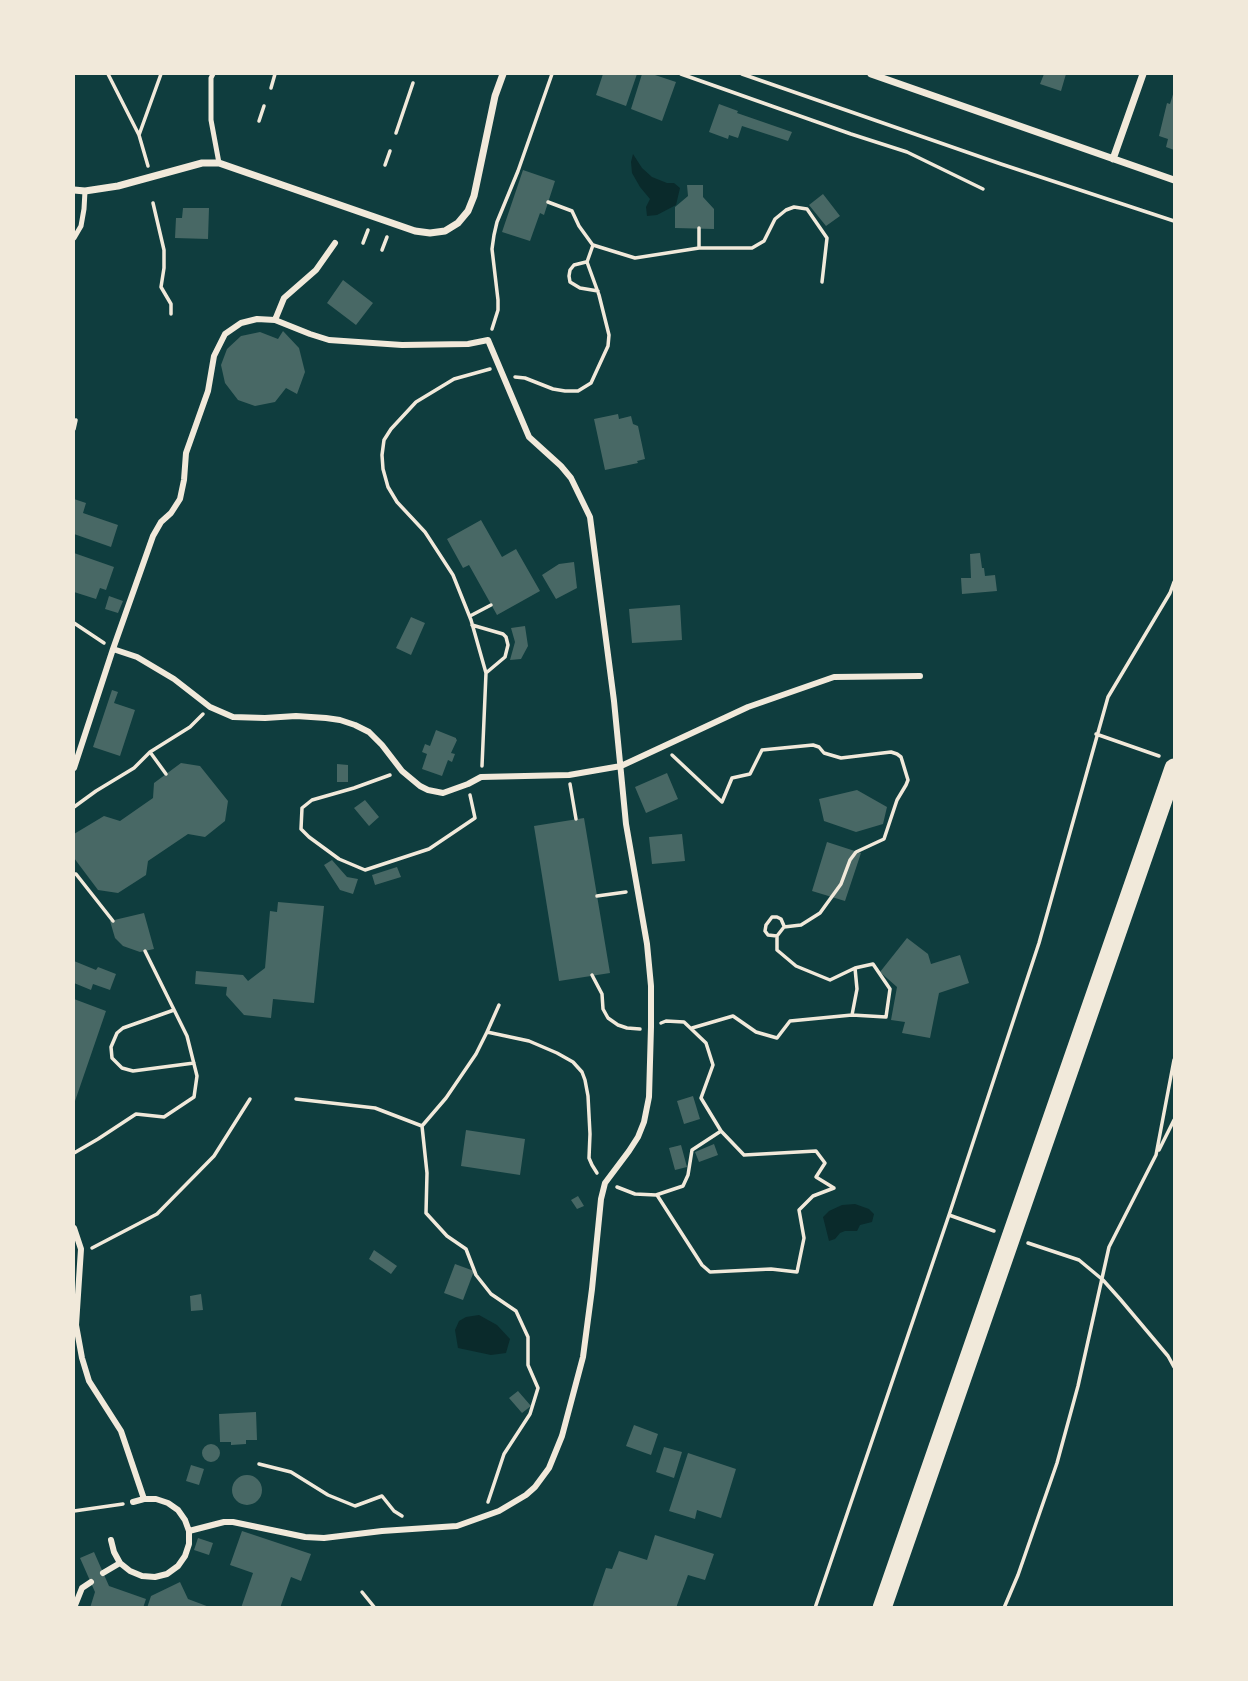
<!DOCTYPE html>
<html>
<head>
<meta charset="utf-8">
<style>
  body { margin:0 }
  #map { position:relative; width:1248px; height:1681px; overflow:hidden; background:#0f3d3e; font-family:Figtree,sans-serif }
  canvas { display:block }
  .frame { position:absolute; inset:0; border:75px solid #f1e9da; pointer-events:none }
</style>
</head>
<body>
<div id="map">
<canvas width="1248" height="1681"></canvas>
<div class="frame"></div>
</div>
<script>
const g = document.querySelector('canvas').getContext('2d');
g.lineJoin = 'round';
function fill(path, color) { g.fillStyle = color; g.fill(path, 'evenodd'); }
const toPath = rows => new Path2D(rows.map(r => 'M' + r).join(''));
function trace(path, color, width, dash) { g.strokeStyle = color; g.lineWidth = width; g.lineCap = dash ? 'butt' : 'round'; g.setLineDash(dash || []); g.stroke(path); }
fill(toPath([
  [633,154,642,168,652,177,667,183,674,183,680,188,676,205,657,215,647,216,646,207,650,199,640,187,632,173,631,162],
  [855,1204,869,1209,874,1214,872,1222,860,1225,857,1231,845,1231,840,1233,835,1239,829,1241,823,1217,829,1211,842,1205],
  [479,1315,497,1325,510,1339,506,1353,491,1355,458,1348,455,1330,459,1321,466,1317]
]), '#0a2a2b');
fill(toPath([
  [603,74,637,74,626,106,596,95],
  [642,74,652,74,676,82,662,121,631,109],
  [1044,74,1066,74,1061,91,1040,84],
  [1174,91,1174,150,1166,147,1168,139,1159,136,1167,103,1170,104],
  [719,104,738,111,737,113,792,132,788,141,742,126,738,138,729,135,728,139,709,132],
  [523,170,555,181,544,215,540,213,530,241,502,232],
  [687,185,703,185,703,197,714,209,714,229,675,228,675,207,688,196],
  [823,194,840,216,826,226,809,205],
  [183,208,209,208,208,239,175,238,176,218,182,218],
  [343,280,373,303,356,325,327,303],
  [283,331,299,348,305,372,297,394,286,388,275,402,255,406,238,400,225,383,221,365,227,349,241,336,260,332,278,339],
  [618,414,619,419,631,416,633,424,638,426,645,459,637,461,638,463,605,470,594,419],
  [74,499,86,503,83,513,118,525,111,547,74,534],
  [481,520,502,557,516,549,540,591,497,615,469,565,463,568,447,539],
  [74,553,114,567,106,590,100,588,96,599,74,592],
  [980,553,982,568,984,568,985,576,995,575,997,591,962,594,961,578,971,578,970,554],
  [574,562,577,588,556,599,542,575,559,564],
  [109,596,123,601,118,613,105,609],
  [680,605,682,640,632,643,629,609],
  [411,617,425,623,411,655,396,648],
  [525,626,528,646,521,659,510,660,515,642,511,628],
  [112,690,118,692,114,703,135,710,120,756,93,747],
  [436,730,456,738,456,739,457,740,451,753,455,754,452,762,448,760,442,776,422,769,427,754,422,752,425,744,430,746],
  [181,763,200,766,228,801,225,821,205,837,188,834,148,861,146,875,118,893,98,890,74,858,74,834,104,816,120,821,153,798,154,783],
  [337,764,348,765,348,782,337,782],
  [667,773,678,799,646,813,635,787],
  [857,790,887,807,883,824,856,832,824,821,819,799],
  [365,800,379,817,369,826,354,808],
  [584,818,610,973,559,981,534,826],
  [682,834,685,861,652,864,649,837],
  [827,842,861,853,845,901,812,891],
  [332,860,347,877,358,879,353,894,340,890,324,865],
  [397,867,401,877,375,885,372,875],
  [278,902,324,906,314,1003,273,999,271,1018,244,1015,226,995,227,987,195,984,196,971,243,975,248,981,265,968,270,911,277,912],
  [144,913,154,949,140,952,123,946,115,938,110,921],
  [907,938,928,954,931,964,960,955,969,983,939,993,930,1038,902,1033,905,1022,891,1020,897,987,880,972],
  [74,961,96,970,98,967,116,974,110,990,93,984,91,990,74,983],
  [74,999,106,1011,74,1104],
  [693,1096,700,1119,684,1124,677,1101],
  [466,1130,525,1139,520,1175,461,1166],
  [714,1144,718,1155,699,1162,695,1152],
  [681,1145,687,1167,675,1170,669,1148],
  [578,1196,584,1206,577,1209,571,1200],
  [374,1250,397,1266,391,1274,369,1259],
  [455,1264,474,1271,463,1300,444,1293],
  [201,1294,203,1310,191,1311,190,1296],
  [518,1391,531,1406,522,1413,509,1398],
  [256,1412,257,1440,246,1440,246,1444,231,1445,231,1442,220,1442,219,1414],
  [634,1425,658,1434,651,1455,626,1446],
  '202 1453a9 9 0 1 1 18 0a9 9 0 1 1-18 0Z',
  [664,1447,682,1452,674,1478,656,1472],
  [688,1453,736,1469,721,1518,697,1510,695,1519,669,1511],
  [191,1465,204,1469,199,1485,186,1481],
  '232 1490a15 15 0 1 1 30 0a15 15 0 1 1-30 0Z',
  [242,1531,311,1554,301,1581,291,1577,280,1608,241,1608,253,1573,230,1565],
  [655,1535,714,1554,705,1580,688,1575,676,1608,592,1608,606,1568,612,1569,619,1551,647,1560],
  [198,1538,213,1543,209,1555,194,1550],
  [94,1552,109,1586,146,1599,143,1608,90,1608,95,1592,80,1558],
  [180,1582,188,1599,212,1608,147,1608,151,1596]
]), '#486865');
trace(toPath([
  [108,74,139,135,148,166],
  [681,74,851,134,907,152,983,189],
  [742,74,1001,164,1174,221],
  [271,88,275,74],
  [259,121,264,106],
  [396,133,413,83],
  [139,135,161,74],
  [385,165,390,151],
  [548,202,572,211,579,226,592,244],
  [153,203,164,250,164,268,161,287,171,304,171,314],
  [699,228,699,248],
  [363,243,368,230],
  [382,250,387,237],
  [586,262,574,265,570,270,569,276,570,282,580,288,598,291],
  [492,329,498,310,498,300,492,249,494,235,497,222,518,171,552,74],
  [515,377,525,378,553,389,565,391,578,391,591,383,608,346,609,335,599,295,587,262,593,245,635,258,699,248,752,248,764,241,775,219,786,210,794,207,807,209,827,238,822,282],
  [74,429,76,420],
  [470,616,491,605],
  [74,623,104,643],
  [472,625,503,634,506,637,508,645,505,657,486,673],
  [1096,734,1159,756],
  [150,752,166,774],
  [672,755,722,802,732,778,750,774,762,750,813,745,819,747,824,753,841,758,891,752,897,754,901,757,908,780,906,785,897,800,884,839,856,852,850,860,841,884,820,913,801,925,784,927,777,936,777,950,796,966,830,980,855,968,873,964,890,989,886,1017,852,1015],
  [482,766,486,673,471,620,453,575,425,532,397,502,388,487,383,469,382,455,384,440,391,429,416,402,454,379,490,369],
  [390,775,354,788,312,800,302,808,301,829,309,837,339,859,365,870,429,849,475,818,470,795],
  [570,784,576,819],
  [74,807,96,791,134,768,150,752,190,727,203,714],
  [74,874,76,874,113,921],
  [597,896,626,892],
  [777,936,768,935,765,931,766,925,772,917,777,917,781,919,784,926],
  [592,975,602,994,603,1009,608,1018,618,1025,627,1028,640,1029],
  [174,1010,123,1028,117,1033,111,1047,112,1058,122,1068,133,1071,194,1063],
  [692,1028,733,1016,756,1032,777,1038,790,1021,852,1015,857,989,855,968],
  [487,1032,499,1005],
  [296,1099,375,1108,422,1126],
  [1159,1150,1174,1120],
  [74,1153,98,1139,136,1114,164,1117,194,1097,197,1076,187,1036,145,951],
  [617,1187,635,1194,656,1195,683,1186,688,1175,692,1150,721,1131],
  [657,1195,702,1265,710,1272,771,1269,797,1272,804,1238,799,1210,813,1196,834,1188,816,1177,825,1163,816,1151,744,1155,721,1131,701,1098,713,1065,706,1043,684,1022,666,1021,661,1023],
  [949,1215,994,1231],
  [1028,1243,1079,1260,1103,1280,1120,1299,1168,1356,1174,1367],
  [92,1248,157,1214,214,1156,250,1099],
  [259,1464,291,1472,328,1495,355,1506,382,1496,394,1511,402,1516],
  [488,1502,504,1454,530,1414,538,1388,528,1365,528,1337,516,1311,491,1294,476,1275,466,1249,447,1236,426,1213,427,1173,422,1126,446,1098,476,1054,487,1032,529,1041,557,1053,573,1062,582,1072,585,1080,588,1096,590,1134,589,1158,592,1165,597,1173],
  [74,1511,123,1504],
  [362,1592,375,1608],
  [815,1608,949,1215,1039,943,1108,697,1170,593,1174,582],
  [1004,1608,1018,1575,1057,1463,1078,1386,1109,1247,1156,1155,1174,1060]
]), '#f1e9da', 3.5);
trace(toPath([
  [213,74,211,78,211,120,219,163],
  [74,238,81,226,84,209,85,191]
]), '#f1e9da', 5);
trace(toPath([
  [275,320,284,298,316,270,335,243],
  [113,649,137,657,174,679,210,707,233,717,265,718,296,716,326,718,340,720,355,725,369,732,382,745,402,771,420,786,428,790,443,793,468,784,481,777,569,775,621,766,748,707,834,677,920,676],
  [74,768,113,649,153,536,161,522,171,513,180,499,184,480,186,453,208,391,214,356,225,334,241,323,257,319,275,320,310,334,329,340,402,345,468,344,488,340,529,437,561,466,571,478,590,517,614,701,626,824,647,944,651,986,651,1027,649,1097,644,1122,638,1137,629,1151,605,1183,601,1199,592,1289,583,1357,562,1436,549,1468,535,1487,526,1495,499,1511,457,1526,382,1531,324,1538,305,1537,233,1522,224,1522,189,1531],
  [74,1228,81,1249,76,1325,82,1358,89,1381,121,1431,144,1499],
  [111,1540,114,1552,120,1563,130,1571,142,1576,155,1577,167,1574,178,1566,185,1556,189,1544,189,1531,185,1520,178,1510,168,1503,156,1499,144,1499,133,1502],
  [103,1573,120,1563],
  [74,1608,82,1588,91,1582]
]), '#f1e9da', 6);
trace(toPath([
  [871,74,1174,180],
  [1113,159,1143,74],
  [74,190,85,191,118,186,202,163,219,163,415,231,430,233,445,231,458,223,468,211,474,196,495,96,503,74]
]), '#f1e9da', 7);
trace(toPath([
  [882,1608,1174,768]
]), '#f1e9da', 19);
</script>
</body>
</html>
